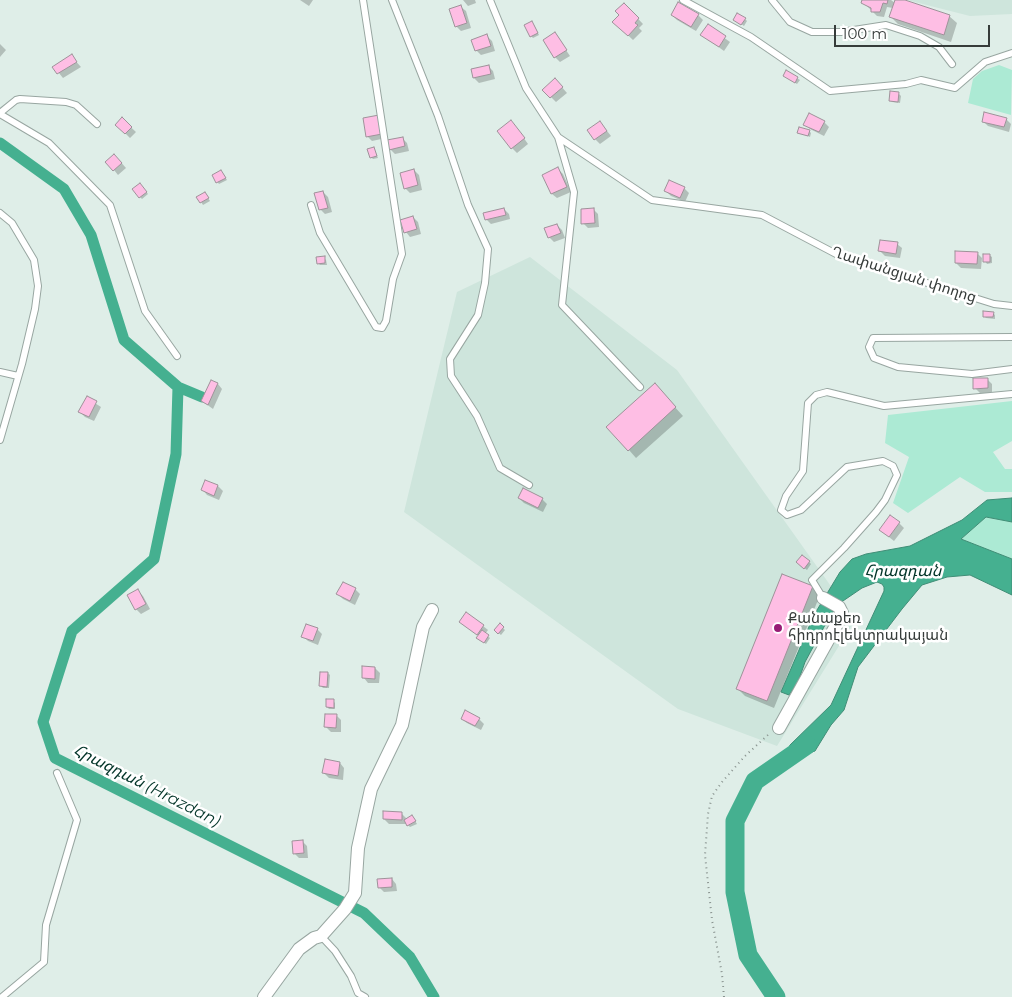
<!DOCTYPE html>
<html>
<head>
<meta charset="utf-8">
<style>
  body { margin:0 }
  #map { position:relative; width:1012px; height:997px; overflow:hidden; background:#dfeee8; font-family:Montserrat,sans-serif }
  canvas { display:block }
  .scale { position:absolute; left:834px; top:25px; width:156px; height:22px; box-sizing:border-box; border:2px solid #363c3a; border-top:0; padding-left:6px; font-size:15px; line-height:18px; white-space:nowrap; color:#363c3a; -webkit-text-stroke:4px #fff; paint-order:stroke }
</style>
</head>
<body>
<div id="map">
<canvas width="1012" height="997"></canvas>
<div class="scale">100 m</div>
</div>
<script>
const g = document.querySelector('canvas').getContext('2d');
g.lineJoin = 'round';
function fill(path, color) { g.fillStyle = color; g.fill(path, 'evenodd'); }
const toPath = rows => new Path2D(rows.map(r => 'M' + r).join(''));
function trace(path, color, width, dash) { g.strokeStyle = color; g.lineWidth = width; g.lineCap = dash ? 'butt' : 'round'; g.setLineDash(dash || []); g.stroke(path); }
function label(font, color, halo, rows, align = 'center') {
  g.font = font + ' Montserrat,"Noto Sans Armenian",sans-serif'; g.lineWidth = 5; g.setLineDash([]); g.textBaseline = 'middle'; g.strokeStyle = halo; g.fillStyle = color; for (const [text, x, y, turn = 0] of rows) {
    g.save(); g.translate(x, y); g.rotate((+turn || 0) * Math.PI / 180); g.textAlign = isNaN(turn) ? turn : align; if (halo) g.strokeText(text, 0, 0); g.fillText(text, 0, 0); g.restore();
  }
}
fill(toPath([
  [907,0,1012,0,1012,14,970,16],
  [530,257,677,370,855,620,777,746,678,709,404,512,457,292]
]), '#cee5dc');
fill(toPath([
  [999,65,1012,70,1011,115,968,103,973,79,982,71],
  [1012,401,1012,441,993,452,1005,469,1012,469,1012,492,985,492,960,477,908,513,893,503,909,457,885,443,888,415],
  [986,517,1012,522,1012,559,961,539]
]), '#acead4');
const water = toPath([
  [1012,498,1012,522,986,517,961,539,1012,559,1012,595,970,575,947,577,922,585,902,609,858,667,844,710,831,725,815,751,785,761,790,745,831,705,884,591,884,587,882,584,877,582,862,588,840,603,831,614,805,662,798,682,789,695,781,692,814,615,840,572,852,559,866,554,910,546,962,520,987,500,1012,498]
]);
fill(water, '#45b090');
trace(water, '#408d76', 1);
fill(toPath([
  [300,0,313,0,309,6],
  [463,0,475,0,476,3,468,6],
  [863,0,891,0,895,3,896,0,901,0,949,16,957,23,951,42,898,24,891,17,893,8,887,7,884,17,877,16,863,2],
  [624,4,643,24,639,28,642,31,633,40,614,22,621,15],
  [461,7,466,11,471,28,461,31,456,26],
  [672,15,698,15,703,20,696,31,677,20],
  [745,19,747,21,744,26,737,21],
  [534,25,539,35,533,38,531,36],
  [708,26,730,42,724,51,702,35],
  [555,34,570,56,560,62,555,57],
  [487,36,492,41,495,51,481,55,476,50],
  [0,44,6,50,0,57],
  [71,56,81,67,63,78,54,67],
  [488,66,493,71,495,79,479,83,474,78],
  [787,72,800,80,797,84,787,78],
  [560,85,567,93,556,102,544,90],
  [899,94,901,96,900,103,892,102,890,100],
  [122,119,136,132,130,138,117,125],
  [364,119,386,138,372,141,367,136],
  [1006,119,1011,124,1009,132,988,126,983,121],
  [600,122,611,136,600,144,595,139],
  [824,122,829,127,824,136,810,129,805,124],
  [516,127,528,144,517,153,512,148],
  [809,131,811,133,810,137,798,132],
  [402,138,407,143,409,151,395,154,390,149],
  [374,148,378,158,373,159,371,157],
  [119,160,126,168,118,175,114,170],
  [558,169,563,174,571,192,557,198,552,194,544,175],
  [414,170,419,175,422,190,410,193,405,188],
  [223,174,227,180,219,184,213,176],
  [142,187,148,194,142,199,140,197],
  [684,188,689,193,685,202,671,196,666,191],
  [323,192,328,197,332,212,325,214,320,209],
  [206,195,210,201,203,205,198,197],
  [504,209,509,214,510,219,491,224,486,219],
  [594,210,598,214,599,227,588,228,583,223],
  [413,217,418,222,421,234,410,237,406,232],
  [557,225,562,230,565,238,554,242,549,237],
  [897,244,902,248,900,258,885,256,880,251],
  [977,253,982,258,981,269,961,268,956,263],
  [989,255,992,257,992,263,987,264,985,261],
  [324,258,326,260,327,265,320,265,318,263],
  [993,313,995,315,995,319,986,318,984,316],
  [987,379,992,384,992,393,980,393,975,388],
  [218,384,222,389,213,409,202,401],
  [662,393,683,416,636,458,629,450],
  [87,398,101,407,94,421,85,417,80,412],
  [206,481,218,486,223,491,219,500,207,495,203,490],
  [519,498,542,499,547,504,543,512,524,503],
  [899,523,904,528,894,541,880,530],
  [809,562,811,564,807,570,799,564],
  [812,587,820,595,774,708,745,696,737,688],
  [355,589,360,594,355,605,343,599,338,594],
  [138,591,143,596,150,609,141,614,136,609,129,596],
  [460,622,483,626,488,630,485,634,490,638,486,644,480,640,479,636],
  [500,625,505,630,501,635,495,630],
  [317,629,322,634,318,645,308,641,303,636],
  [375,668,380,673,379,683,368,683,364,678],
  [328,673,330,675,329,688,323,688,321,686],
  [333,701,335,703,335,709,329,709,327,707],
  [337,716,341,720,341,732,331,732,326,727],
  [462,719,479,719,484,724,481,730,467,723],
  [340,763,344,768,343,780,329,778,324,773],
  [401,813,406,818,406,820,414,819,417,824,410,827,407,824,389,824,384,819],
  [302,841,307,846,308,858,299,858,294,853],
  [392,879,396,884,397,891,384,892,379,887]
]), '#0003');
trace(toPath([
  [0,143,64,189,91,235,124,340,178,387,202,397],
  [178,387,176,454,154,559,72,631,43,722,55,758,364,913,410,957,434,997]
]), '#45b090', 11);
trace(toPath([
  [776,997,748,955,735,892,735,821,755,781,807,745]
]), '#45b090', 19);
const building = toPath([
  [862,0,888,0,887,4,883,3,880,12,871,12,871,8,861,3,862,0],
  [895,0,905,0,950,15,944,35,889,17,895,0],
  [678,2,699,14,691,27,671,15,678,2],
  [624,3,639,18,635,23,638,25,628,36,612,22,619,15,615,11,624,3],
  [461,5,467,23,455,27,449,9,461,5],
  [737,13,746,18,741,25,733,20,737,13],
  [532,21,538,33,530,37,524,25,532,21],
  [708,24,726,36,719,47,700,35,708,24],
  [555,32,567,50,554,58,543,40,555,32],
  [487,34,491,46,475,51,471,40,487,34],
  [72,54,77,62,57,74,52,67,72,54],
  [489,65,491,74,473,78,471,69,489,65],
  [786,70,798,77,795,83,783,76,786,70],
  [555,78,563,87,550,98,542,90,555,78],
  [890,91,899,92,898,102,889,101,890,91],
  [984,112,1007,118,1004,127,982,122,984,112],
  [809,113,825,121,819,132,803,125,809,113],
  [379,115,382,134,366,137,363,118,379,115],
  [122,117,132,127,125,134,115,125,122,117],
  [511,120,525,138,511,149,497,131,511,120],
  [600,121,607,131,594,140,587,130,600,121],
  [799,127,810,130,808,136,797,133,799,127],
  [403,137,405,146,389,150,387,140,403,137],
  [374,147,377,156,370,158,367,149,374,147],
  [114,154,122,163,113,171,105,162,114,154],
  [558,167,567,187,551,194,542,175,558,167],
  [414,169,418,185,404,189,400,173,414,169],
  [221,170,226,178,216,183,212,175,221,170],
  [669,180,685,187,680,198,664,191,669,180],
  [140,183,147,192,139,198,132,189,140,183],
  [323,191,328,208,319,210,314,193,323,191],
  [205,192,209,198,200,203,196,197,205,192],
  [504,208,506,215,485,220,483,213,504,208],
  [594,208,595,223,581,224,581,209,594,208],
  [413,216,417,229,404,233,400,220,413,216],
  [557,224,561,233,548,238,544,228,557,224],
  [880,240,898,242,896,254,878,251,880,240],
  [955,251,978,252,977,264,955,263,955,251],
  [983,254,990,254,990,262,983,262,983,254],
  [325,256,325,263,317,264,316,257,325,256],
  [983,311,994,312,993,317,983,317,983,311],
  [973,378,988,378,988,388,973,389,973,378],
  [211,380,218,383,208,405,201,401,211,380],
  [655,383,676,407,628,451,606,427,655,383],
  [87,396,97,401,89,417,78,412,87,396],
  [205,480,218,485,214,496,201,490,205,480],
  [523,488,543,498,538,508,518,498,523,488],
  [890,515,900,522,889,537,879,530,890,515],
  [802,555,810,561,804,569,796,562,802,555],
  [782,574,813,586,767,701,736,689,782,574],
  [343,582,356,588,350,601,336,594,343,582],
  [138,589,146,604,135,610,127,595,138,589],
  [466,612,484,625,477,635,459,622,466,612],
  [500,623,504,627,498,634,494,630,500,623],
  [306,624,318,628,313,641,301,637,306,624],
  [482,630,489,635,484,643,476,638,482,630],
  [362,666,375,667,375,679,362,678,362,666],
  [320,672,328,672,327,687,319,686,320,672],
  [326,699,334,699,334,708,326,707,326,699],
  [465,710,480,718,475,726,461,719,465,710],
  [325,714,337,714,336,728,324,727,325,714],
  [325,759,340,762,338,776,322,773,325,759],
  [383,811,402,812,402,820,383,819,383,811],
  [412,815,416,821,407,826,404,820,412,815],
  [303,840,304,853,293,854,292,841,303,840],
  [392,878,392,887,378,888,377,879,392,878]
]);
fill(building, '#febee4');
trace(building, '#9e9299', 1);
const service = toPath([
  [392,0,438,116,468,205,488,249,485,283,478,315,450,359,451,376,477,416,500,468,529,485],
  [490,0,526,88,558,137,652,200,762,215,838,255,994,304,1012,306],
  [683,0,751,37,830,91,906,84,921,80,955,88,985,62,1012,53],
  [772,0,790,22,812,32,841,32,886,25,920,36,939,47,952,64],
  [0,113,16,100,20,99,66,102,76,105,97,124],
  [0,114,49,143,110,205,145,311,177,356],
  [558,137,574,192,562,305,640,387],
  [311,205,320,233,376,327,382,328,386,321,393,279,402,254,363,0],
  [0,213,12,223,34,260,38,286,35,309,22,364,0,440],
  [1012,337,873,338,869,347,874,358,898,367,972,374,1012,369],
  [0,372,18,376],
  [823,598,812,580,844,548,876,512,885,500,897,475,893,466,883,461,847,467,801,510,787,515,781,510,786,496,803,471,808,403,816,395,827,392,884,406,1012,394],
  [321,936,335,951,351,976,358,993,365,997],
  [2,997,44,962,46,925,77,820,57,773]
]);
const minor = toPath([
  [779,728,842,615,842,613,839,607,823,598],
  [264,997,299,949,314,938,321,936,345,909,355,893,358,848,371,789,402,725,423,627,432,610]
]);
trace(service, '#98a6a1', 8);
trace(minor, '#98a6a1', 14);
trace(toPath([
  [724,997,722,974,712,920,705,855,708,814,712,796,722,782,745,756,769,734]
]), '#88928e', 2, [1, 4]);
trace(service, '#fff', 6);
trace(minor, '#fff', 12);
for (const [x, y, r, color] of [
  [778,628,5,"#971c75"]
]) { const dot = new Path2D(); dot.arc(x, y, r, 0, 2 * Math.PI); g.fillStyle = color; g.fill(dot); trace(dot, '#fff', 2); }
label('15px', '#363c3a', '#fff', [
  ["Ղափանցյան փողոց",904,275,18]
]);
label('15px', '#363c3a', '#fff', [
  ["Քանաքեռ",788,619],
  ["հիդրոէլեկտրակայան",788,636]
], 'left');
label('italic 16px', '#013327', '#fff', [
  ["Հրազդան",903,571],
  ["Հրազդան (Hrazdan)",147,786,27]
]);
</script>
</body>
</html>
